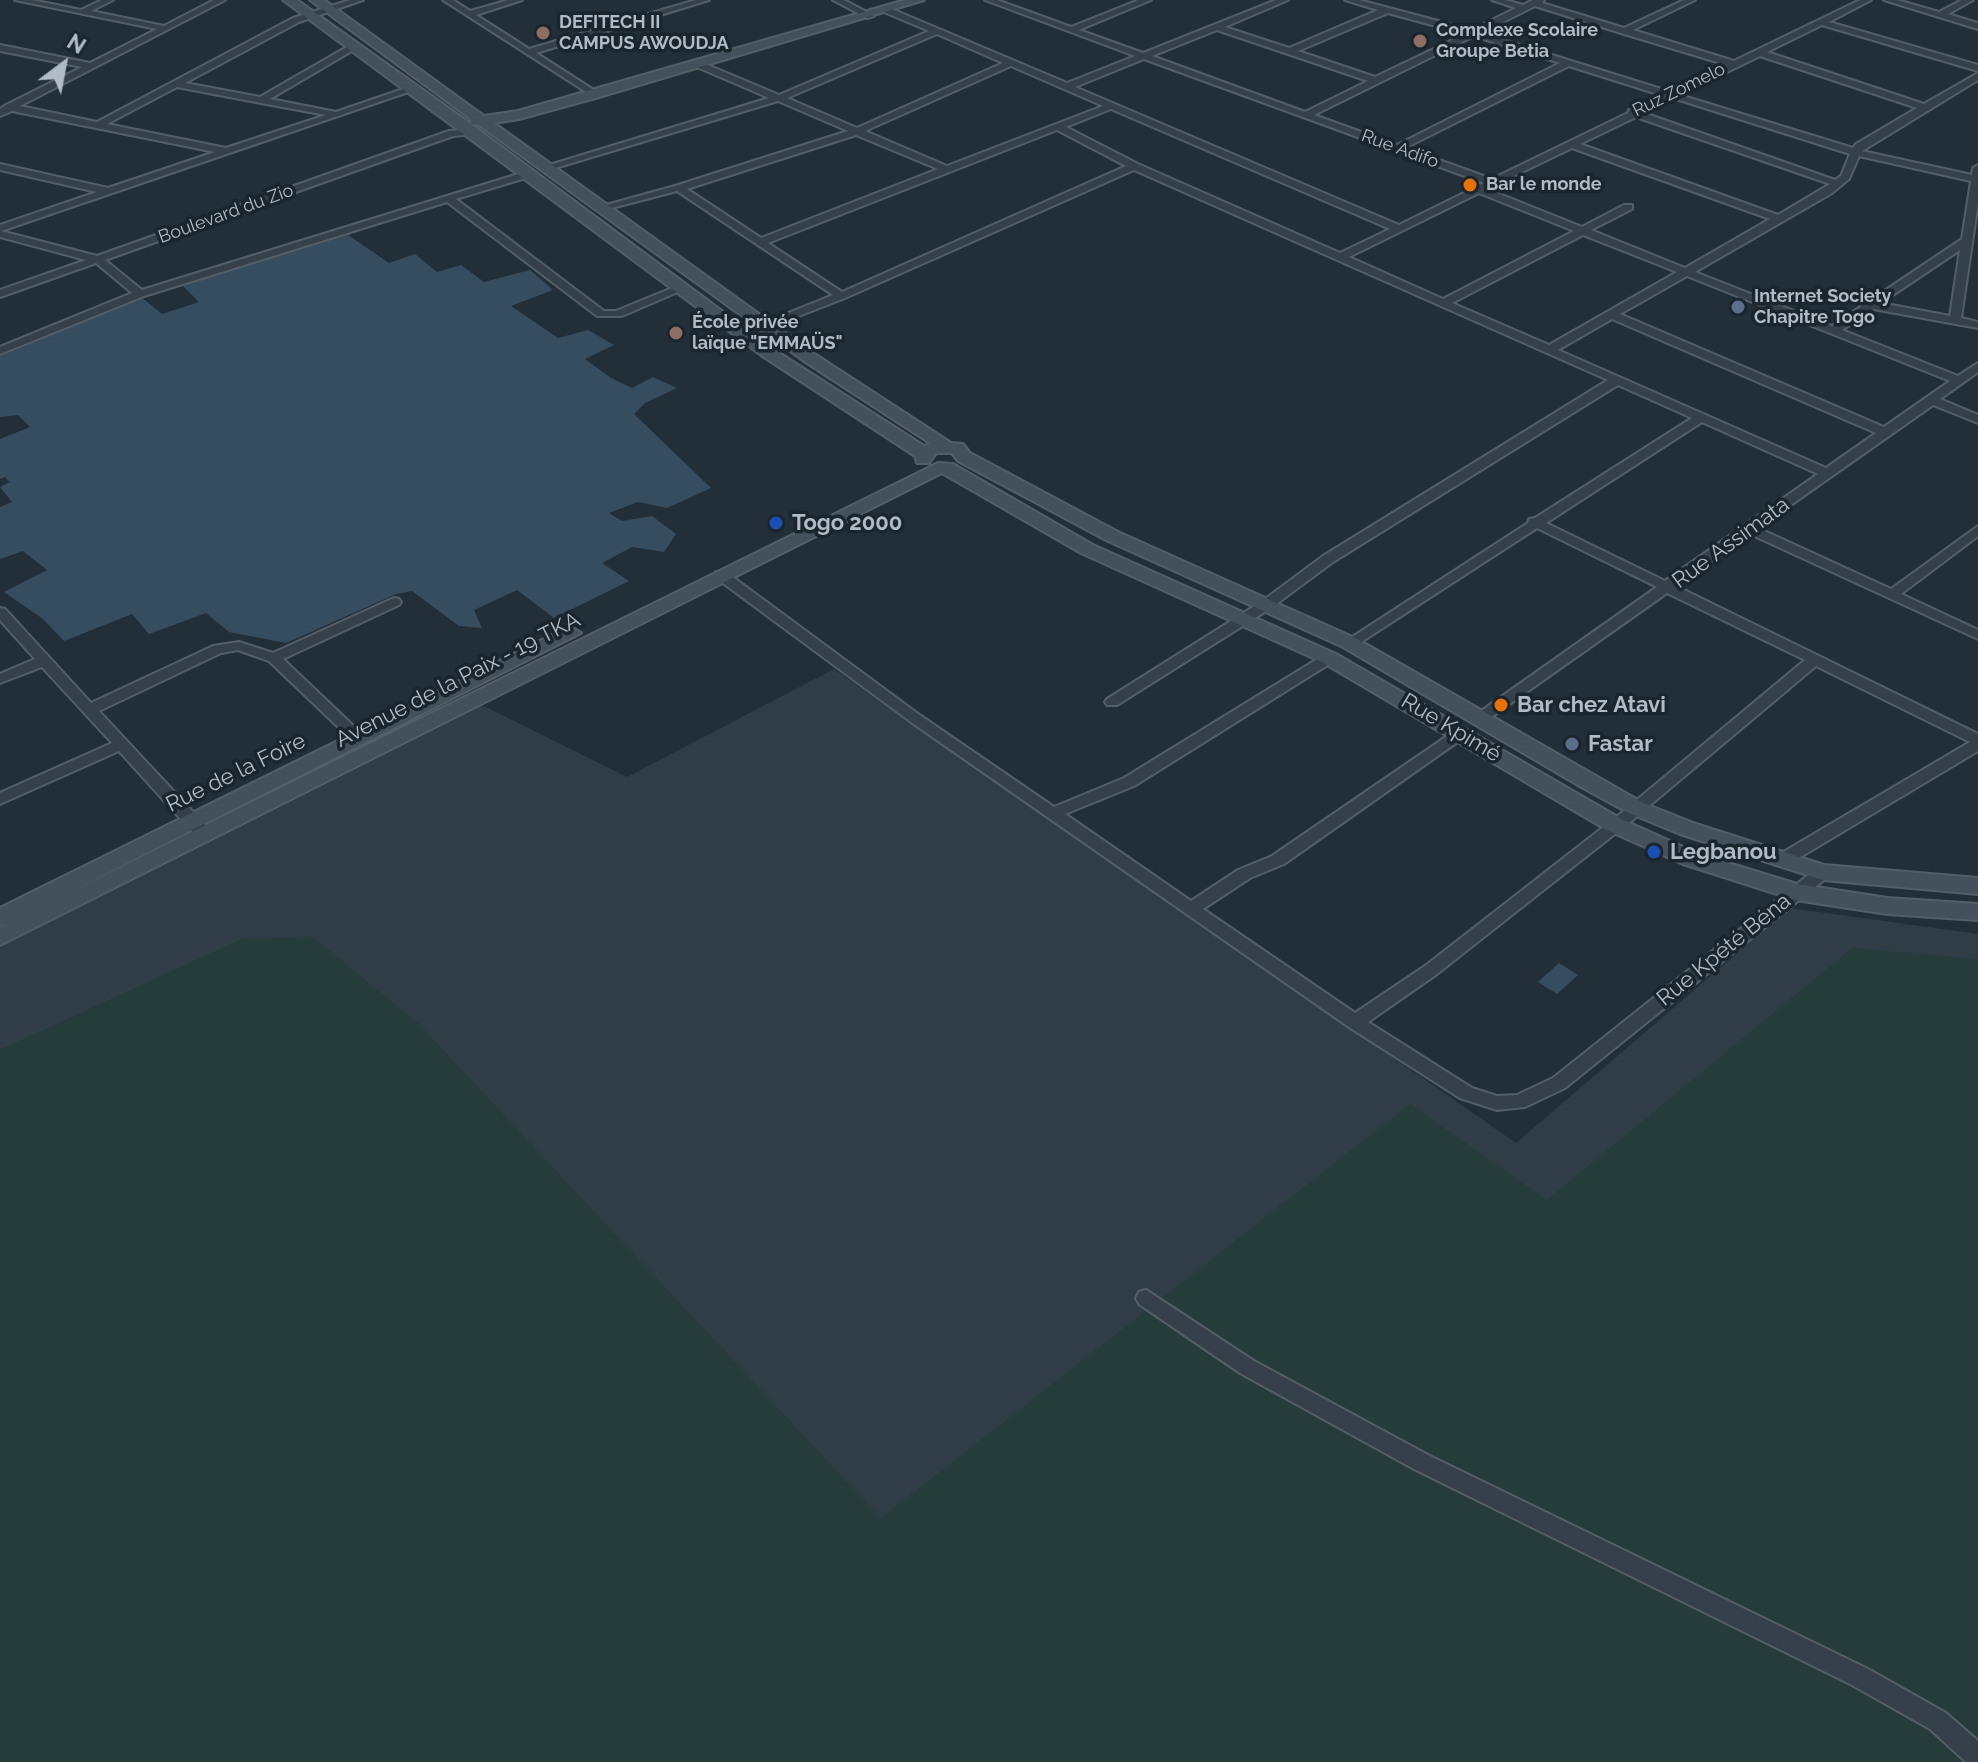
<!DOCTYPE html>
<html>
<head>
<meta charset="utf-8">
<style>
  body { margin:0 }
  #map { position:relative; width:1978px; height:1762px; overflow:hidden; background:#222f39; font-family:Raleway,sans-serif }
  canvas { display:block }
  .north { position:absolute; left:24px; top:24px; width:80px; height:80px; -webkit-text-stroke:6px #1b252e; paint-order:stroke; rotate:32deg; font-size:22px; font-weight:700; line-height:32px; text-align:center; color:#b1bbc6 }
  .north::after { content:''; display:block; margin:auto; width:28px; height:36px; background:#b1bbc6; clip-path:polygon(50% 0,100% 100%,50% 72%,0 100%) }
</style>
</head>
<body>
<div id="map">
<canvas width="1978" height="1762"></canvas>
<div class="north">N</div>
</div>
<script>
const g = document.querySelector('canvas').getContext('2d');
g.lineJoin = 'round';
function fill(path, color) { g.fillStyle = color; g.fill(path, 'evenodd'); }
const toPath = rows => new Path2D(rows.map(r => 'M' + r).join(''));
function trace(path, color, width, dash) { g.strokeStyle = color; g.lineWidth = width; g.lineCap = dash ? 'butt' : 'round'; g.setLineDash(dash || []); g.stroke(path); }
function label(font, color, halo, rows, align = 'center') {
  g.font = font + ' Raleway,sans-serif'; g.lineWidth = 7; g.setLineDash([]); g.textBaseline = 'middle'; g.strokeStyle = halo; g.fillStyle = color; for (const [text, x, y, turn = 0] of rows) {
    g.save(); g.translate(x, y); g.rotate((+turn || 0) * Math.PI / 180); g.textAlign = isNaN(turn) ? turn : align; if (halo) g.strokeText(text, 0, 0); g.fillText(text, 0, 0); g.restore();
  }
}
fill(toPath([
  [834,669,1516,1143,1790,908,1978,934,1978,1762,0,1762,0,946,480,704,627,777]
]), '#303c46');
fill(toPath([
  [313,937,419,1024,881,1518,1410,1104,1547,1200,1852,948,1978,959,1978,1762,0,1762,0,1050,244,938]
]), '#253c3b');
fill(toPath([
  [348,235,389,263,415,254,437,272,461,265,484,282,530,270,553,290,511,306,558,338,588,330,614,345,585,359,611,378,632,388,653,377,677,388,645,403,634,414,711,488,667,508,638,502,609,513,622,521,652,516,676,534,664,552,632,547,602,563,629,581,554,618,517,590,474,610,482,628,459,626,412,591,396,594,286,643,229,632,206,613,149,634,132,614,64,641,43,619,4,592,47,570,23,551,0,559,0,507,12,502,0,487,10,482,5,477,0,479,0,439,30,427,18,415,0,417,0,356,141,297,162,314,199,302,182,285],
  [1559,963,1578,975,1557,994,1538,982]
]), '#364d60');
const street = toPath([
  [15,0,32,0,81,10,102,0,113,0,91,11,164,26,214,0,225,0,20,106,97,122,293,18,350,0,363,0,299,22,185,83,260,97,352,44,355,45,355,49,270,99,336,112,409,87,417,89,1,231,97,256,449,131,472,129,475,130,475,134,453,136,105,260,142,290,528,171,532,172,532,176,456,199,604,311,616,311,677,286,687,288,622,316,597,316,447,202,144,296,0,354,0,347,132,293,96,263,0,297,0,290,86,260,0,237,0,225,97,192,0,170,0,164,108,188,215,152,12,111,0,116,0,109,6,105,82,67,0,51,0,45,90,63,157,29,15,0],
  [177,87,261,103,326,115,226,148,107,124,177,87],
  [443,0,453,0,470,11,509,0,522,0,476,15,529,49,696,0,709,0,536,53,597,92,597,96,594,97,443,0],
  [833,0,844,0,874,16,867,18,833,0],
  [985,0,997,0,1071,27,1139,0,1151,0,1079,30,1143,53,1276,0,1288,0,1225,27,1289,48,1378,10,1345,0,1359,0,1472,30,1516,8,1492,0,1505,0,1523,5,1533,0,1544,0,1542,3,1624,28,1684,0,1695,0,1633,30,1734,61,1860,0,1871,0,1829,22,1978,65,1978,71,1822,25,1767,52,1924,104,1978,73,1978,80,1862,151,1972,175,1973,168,1978,165,1978,202,1961,318,1978,322,1978,328,1873,309,1842,330,1958,376,1978,363,1978,372,1940,399,1978,415,1978,423,1933,405,1758,528,1891,589,1978,526,1978,536,1901,594,1978,630,1978,639,1750,534,1676,586,1978,734,1978,751,1787,865,1775,865,1773,861,1775,857,1970,742,1816,666,1630,822,1437,974,1368,1022,1472,1088,1497,1096,1517,1095,1553,1078,1817,868,1829,868,1831,872,1829,876,1565,1088,1525,1107,1497,1110,1460,1098,1349,1027,911,722,716,578,716,572,726,572,921,716,1054,807,1124,778,1324,655,1334,655,1336,658,1334,661,1134,786,1065,814,1191,901,1238,870,1272,856,1456,730,1466,730,1468,733,1466,736,1284,864,1250,878,1203,909,1355,1013,1425,966,1620,814,1805,660,1667,593,1487,720,1477,720,1475,717,1477,714,1657,587,1537,528,1355,646,1350,647,1343,643,1528,523,1529,519,1535,518,1692,418,1618,385,1333,562,1271,608,1117,705,1107,705,1105,702,1107,699,1261,602,1323,556,1608,380,1134,170,845,298,745,337,739,334,741,332,833,295,677,191,604,210,599,207,675,186,848,131,778,101,552,169,543,167,769,98,697,67,697,63,703,63,779,95,929,31,884,12,883,10,887,7,1067,83,1135,56,985,0],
  [1535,6,1621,33,1727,65,1671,92,1481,33,1535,6],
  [1388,13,1465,34,1375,77,1298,51,1388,13],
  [1217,30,1368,81,1305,112,1152,56,1217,30],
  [937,34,1003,63,857,128,787,98,937,34],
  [1474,36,1560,63,1397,145,1314,115,1474,36],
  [1760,56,1917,108,1856,144,1853,148,1680,95,1760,56],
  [1144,59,1484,183,1399,225,1075,87,1144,59],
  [1011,66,1103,106,947,166,865,131,1011,66],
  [1569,66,1664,96,1635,110,1629,110,1628,113,1492,179,1405,148,1569,66],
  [1673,98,1850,154,1841,176,1835,180,1644,113,1673,98],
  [1111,109,1390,229,1340,253,1138,164,1066,127,1111,109],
  [1636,117,1830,184,1778,215,1580,144,1636,117],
  [1057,130,1126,166,842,292,768,243,1057,130],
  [856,135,938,169,761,238,687,189,856,135],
  [1572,148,1770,219,1685,268,1591,230,1632,209,1632,205,1624,205,1582,227,1487,189,1572,148],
  [1859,156,1971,181,1962,239,1832,326,1695,272,1832,193,1849,179,1859,156],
  [1479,193,1574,231,1443,299,1349,257,1479,193],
  [1583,235,1677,272,1549,345,1452,303,1583,235],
  [1960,250,1950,316,1881,303,1960,250],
  [1687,276,1950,381,1884,427,1620,314,1687,276],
  [1612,319,1876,433,1826,468,1558,350,1612,319],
  [1702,422,1818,474,1665,581,1546,523,1702,422],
  [1884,0,1897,0,1939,12,1962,0,1973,0,1948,14,1978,23,1978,29,1884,0],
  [394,598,399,599,401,602,399,605,283,659,364,736,366,739,364,742,354,742,269,661,238,650,221,653,99,711,208,828,210,832,208,836,196,836,119,751,0,804,0,793,112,743,42,667,0,683,0,674,35,659,0,620,0,608,5,609,91,703,213,646,239,642,273,653,394,598],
  [1146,1290,1254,1361,1428,1455,1868,1669,1946,1713,1978,1741,1978,1762,1966,1762,1930,1729,1852,1685,1414,1469,1240,1373,1139,1304,1136,1298,1139,1292,1146,1290]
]);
const secondary = toPath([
  [283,0,297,0,468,122,773,349,924,446,930,443,804,361,479,125,471,124,471,119,310,0,324,0,484,116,518,111,905,0,924,0,599,97,519,119,494,123,816,355,951,443,963,444,970,453,1118,532,1357,639,1643,803,1696,824,1824,865,1978,878,1978,894,1823,880,1680,834,1629,813,1583,788,1343,647,1106,540,958,461,952,453,936,453,929,463,917,463,915,456,761,355,283,0],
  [938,463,953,464,1093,545,1336,654,1623,820,1699,854,1797,884,1887,898,1978,904,1978,920,1887,914,1796,900,1683,864,1607,830,1322,662,1081,553,942,473,0,945,0,927,7,924,0,926,0,908,564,629,571,627,581,633,50,902,938,463]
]);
trace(street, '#545e67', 4);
trace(secondary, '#545e67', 4);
fill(street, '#36404a');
fill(secondary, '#44505c');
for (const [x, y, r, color] of [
  [543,33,8,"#8d6e63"],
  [1420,41,8,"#8d6e63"],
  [1470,185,8,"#e8710a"],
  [1738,307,8,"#5c6f8a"],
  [676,333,8,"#8d6e63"],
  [776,523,8,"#1a4fb4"],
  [1501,705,8,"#e8710a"],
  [1572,744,8,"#5c6f8a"],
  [1654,852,8,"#1a4fb4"]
]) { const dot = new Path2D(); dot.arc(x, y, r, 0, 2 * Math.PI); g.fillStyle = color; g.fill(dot); trace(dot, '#1b252e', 3); }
label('bold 18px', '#b1bbc6', '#1b252e', [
  ["DEFITECH II",559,23],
  ["CAMPUS AWOUDJA",559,44],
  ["Complexe Scolaire",1436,31],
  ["Groupe Betia",1436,52],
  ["Bar le monde",1486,185],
  ["Internet Society",1754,297],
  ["Chapitre Togo",1754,318],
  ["École privée",692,323],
  ["laïque \"EMMAÜS\"",692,344]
], 'left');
label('18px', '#b1bbc6', '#1b252e', [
  ["Ruz Zomelo",1679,90,-26],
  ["Rue Adifo",1400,149,20],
  ["Boulevard du Zio",226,214,-20]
]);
label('bold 22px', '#b1bbc6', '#1b252e', [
  ["Togo 2000",792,523],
  ["Bar chez Atavi",1517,705],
  ["Fastar",1588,744],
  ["Legbanou",1670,852]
], 'left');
label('22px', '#b1bbc6', '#1b252e', [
  ["Rue Assimata",1731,543,-36],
  ["Avenue de la Paix - 19 TKA",458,680,-27],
  ["Rue Kpimé",1451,728,31],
  ["Rue de la Foire",236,773,-26],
  ["Rue Kpété Béna",1724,950,-39]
]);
</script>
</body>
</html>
